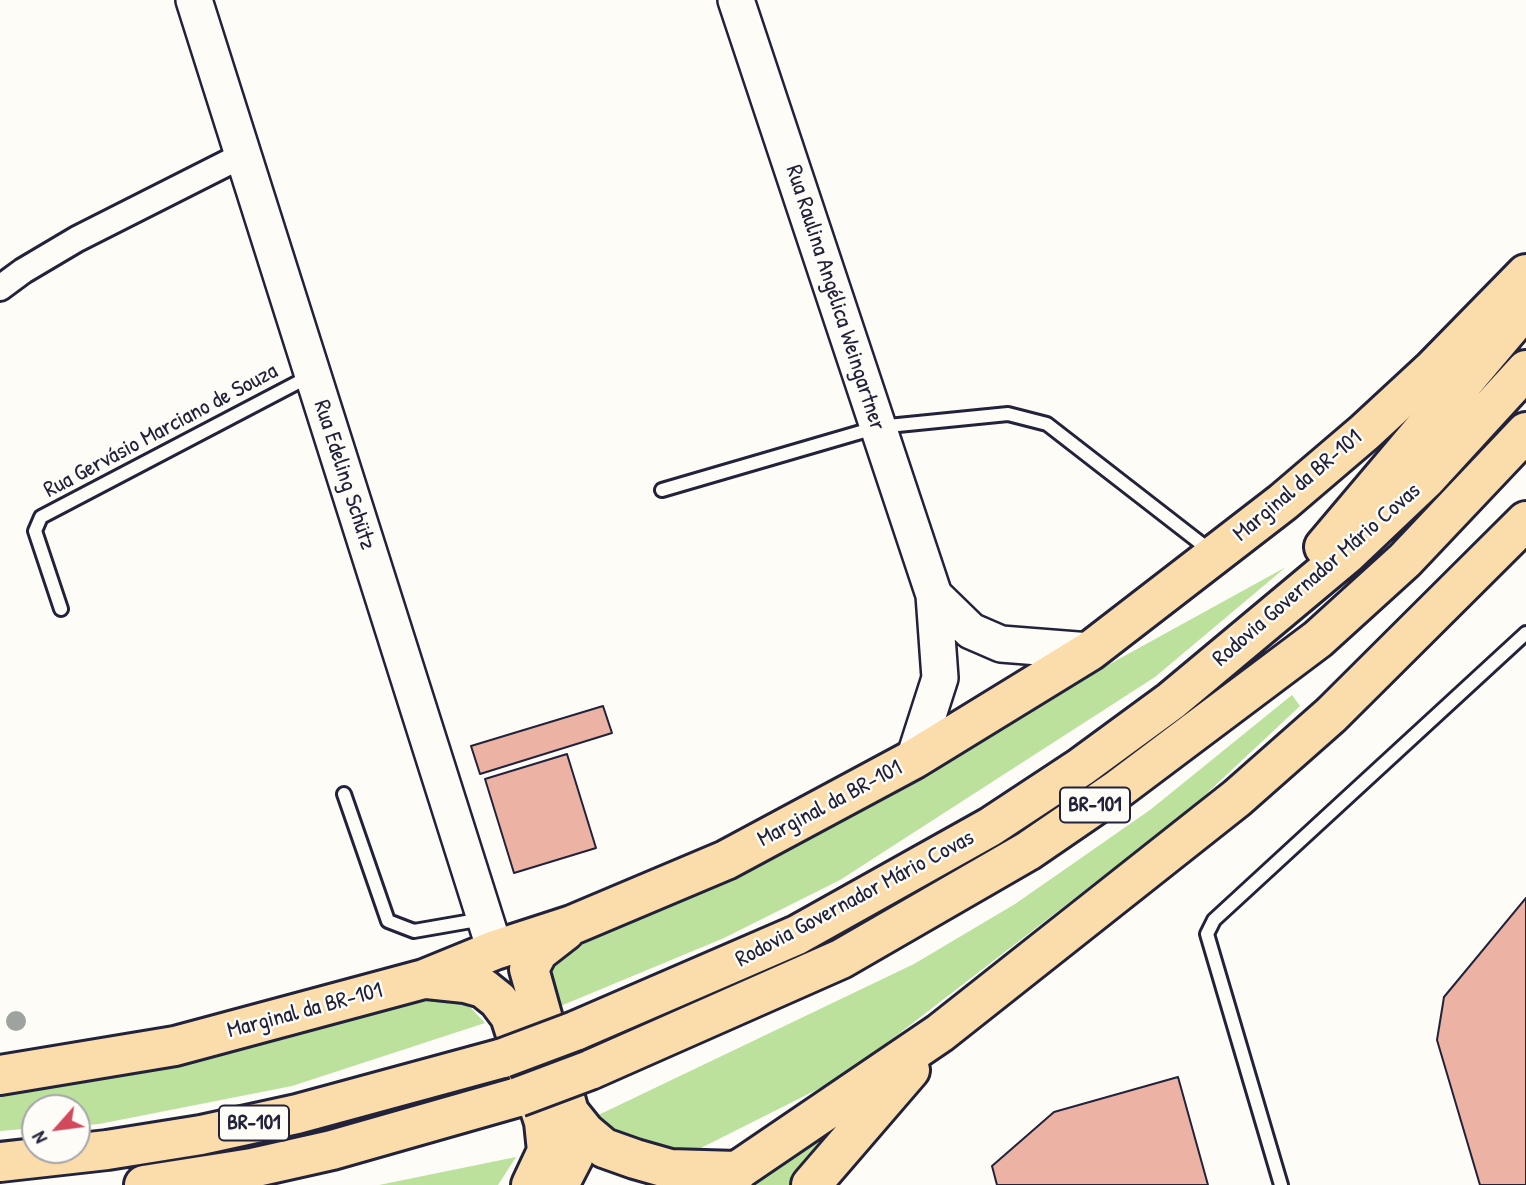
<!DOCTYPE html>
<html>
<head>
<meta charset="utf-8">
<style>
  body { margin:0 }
  #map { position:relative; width:1526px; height:1185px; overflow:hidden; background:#fdfcf7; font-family:"Patrick Hand",sans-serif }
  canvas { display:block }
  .north { position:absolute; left:21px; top:1094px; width:70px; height:70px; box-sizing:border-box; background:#fdfcf7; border:2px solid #a5a5ac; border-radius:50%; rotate:242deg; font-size:19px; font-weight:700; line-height:28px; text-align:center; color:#22223b }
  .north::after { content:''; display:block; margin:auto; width:24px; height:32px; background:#d1495b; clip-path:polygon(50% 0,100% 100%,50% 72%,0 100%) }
</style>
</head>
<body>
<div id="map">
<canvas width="1526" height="1185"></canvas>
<div class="north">N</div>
</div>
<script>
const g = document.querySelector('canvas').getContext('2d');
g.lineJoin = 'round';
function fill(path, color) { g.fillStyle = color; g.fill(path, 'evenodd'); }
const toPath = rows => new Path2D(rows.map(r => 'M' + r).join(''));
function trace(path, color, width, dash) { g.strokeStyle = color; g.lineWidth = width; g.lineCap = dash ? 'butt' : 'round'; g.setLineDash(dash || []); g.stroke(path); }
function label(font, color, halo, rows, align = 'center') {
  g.font = font + ' "Patrick Hand",sans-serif'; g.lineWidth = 5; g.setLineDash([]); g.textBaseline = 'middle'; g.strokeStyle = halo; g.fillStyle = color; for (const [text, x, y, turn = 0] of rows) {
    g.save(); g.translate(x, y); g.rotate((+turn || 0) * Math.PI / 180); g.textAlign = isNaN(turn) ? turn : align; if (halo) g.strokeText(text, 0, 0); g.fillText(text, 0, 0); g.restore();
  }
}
fill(toPath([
  [1286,567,1155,677,840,880,724,938,546,1012,537,967,761,856],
  [1292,695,1300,706,1189,810,844,1076,681,1158,663,1158,590,1119,914,964,1015,904,1150,810],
  [458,994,485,1023,292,1086,99,1124,77,1126,77,1108,35,1108,35,1128,0,1131,0,1089,233,1044],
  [866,1103,790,1185,748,1185],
  [516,1157,498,1185,379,1185]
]), '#bbe19c');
const building = toPath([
  [603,706,612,733,480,774,471,746,603,706],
  [567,754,596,848,514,873,485,779,567,754],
  [1526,898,1526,1185,1480,1185,1437,1040,1444,997,1526,898],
  [1178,1077,1208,1185,997,1185,992,1166,1054,1112,1178,1077]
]);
fill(building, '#ecb3a4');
trace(building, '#22223b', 2);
const service = toPath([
  [662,490,878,427,1008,414,1047,424,1212,552],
  [61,609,35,531,41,517,312,375],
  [344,794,388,921,414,931,483,919],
  [1281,1185,1207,934,1214,920,1526,633]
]);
const minor = toPath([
  [0,288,23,271,77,239,243,155]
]);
const secondary = toPath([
  [194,0,495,950],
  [736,0,934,595,940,678,914,759],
  [934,595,971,631,1001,644,1090,651]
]);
const trunk = toPath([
  [427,979,465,983,483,988,498,1000,510,1016,544,1122,547,1151,531,1185],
  [0,1075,175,1046,424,979,495,950,572,925,726,860,914,759,1090,651,1283,502,1365,432,1432,370,1526,274],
  [569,1112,585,1132,604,1148,635,1159,670,1169,737,1171],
  [559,1185,574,1156,574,1142,569,1112,529,969,538,952,565,931],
  [730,1185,737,1171,940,1033,1237,798,1331,715,1526,521],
  [811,1185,910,1070]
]);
const motorway = toPath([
  [1324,547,1526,308],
  [575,1031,797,935,990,827,1081,767,1171,701,1347,554,1426,479,1526,370],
  [590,1070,841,959,1028,851,1117,790,1318,639,1405,560,1526,432],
  [0,1162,107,1150,201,1135,297,1114,503,1058],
  [144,1185,252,1168,332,1150,518,1097]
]);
trace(service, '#22223b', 18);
trace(minor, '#22223b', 30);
trace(secondary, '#22223b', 40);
trace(trunk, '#22223b', 44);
trace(motorway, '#22223b', 44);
trace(service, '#fdfcf7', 12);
trace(minor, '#fdfcf7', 24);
trace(secondary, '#fdfcf7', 35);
trace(trunk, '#fbdcab', 38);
trace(motorway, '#fbdcab', 38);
const motorwayBridge = toPath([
  [503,1058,575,1031],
  [518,1097,590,1070]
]);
trace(motorwayBridge, '#22223b', 44, []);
trace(motorwayBridge, '#fbdcab', 38);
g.fillStyle = '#9ea3a0';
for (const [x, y] of [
  [16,1021]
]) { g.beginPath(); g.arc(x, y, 10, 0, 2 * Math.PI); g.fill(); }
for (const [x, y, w] of [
  [1095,805,70],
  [254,1123,70]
]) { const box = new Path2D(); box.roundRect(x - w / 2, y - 17.5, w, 35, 5); g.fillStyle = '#fdfcf7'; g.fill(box); trace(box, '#22223b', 2); }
label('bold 21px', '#22223b', null, [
  ["BR-101",1095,805],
  ["BR-101",254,1123]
]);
label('23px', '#22223b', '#fdfcf7', [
  ["Rua Raulina Angélica Weingartner",835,298,72],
  ["Rua Gervásio Marciano de Souza",161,431,-28],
  ["Rua Edeling Schütz",344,475,72],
  ["Marginal da BR-101",1298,486,-40],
  ["Rodovia Governador Mário Covas",1317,575,-41],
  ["Marginal da BR-101",830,804,-28],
  ["Rodovia Governador Mário Covas",855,899,-28],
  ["Marginal da BR-101",305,1011,-15]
]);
</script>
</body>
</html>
